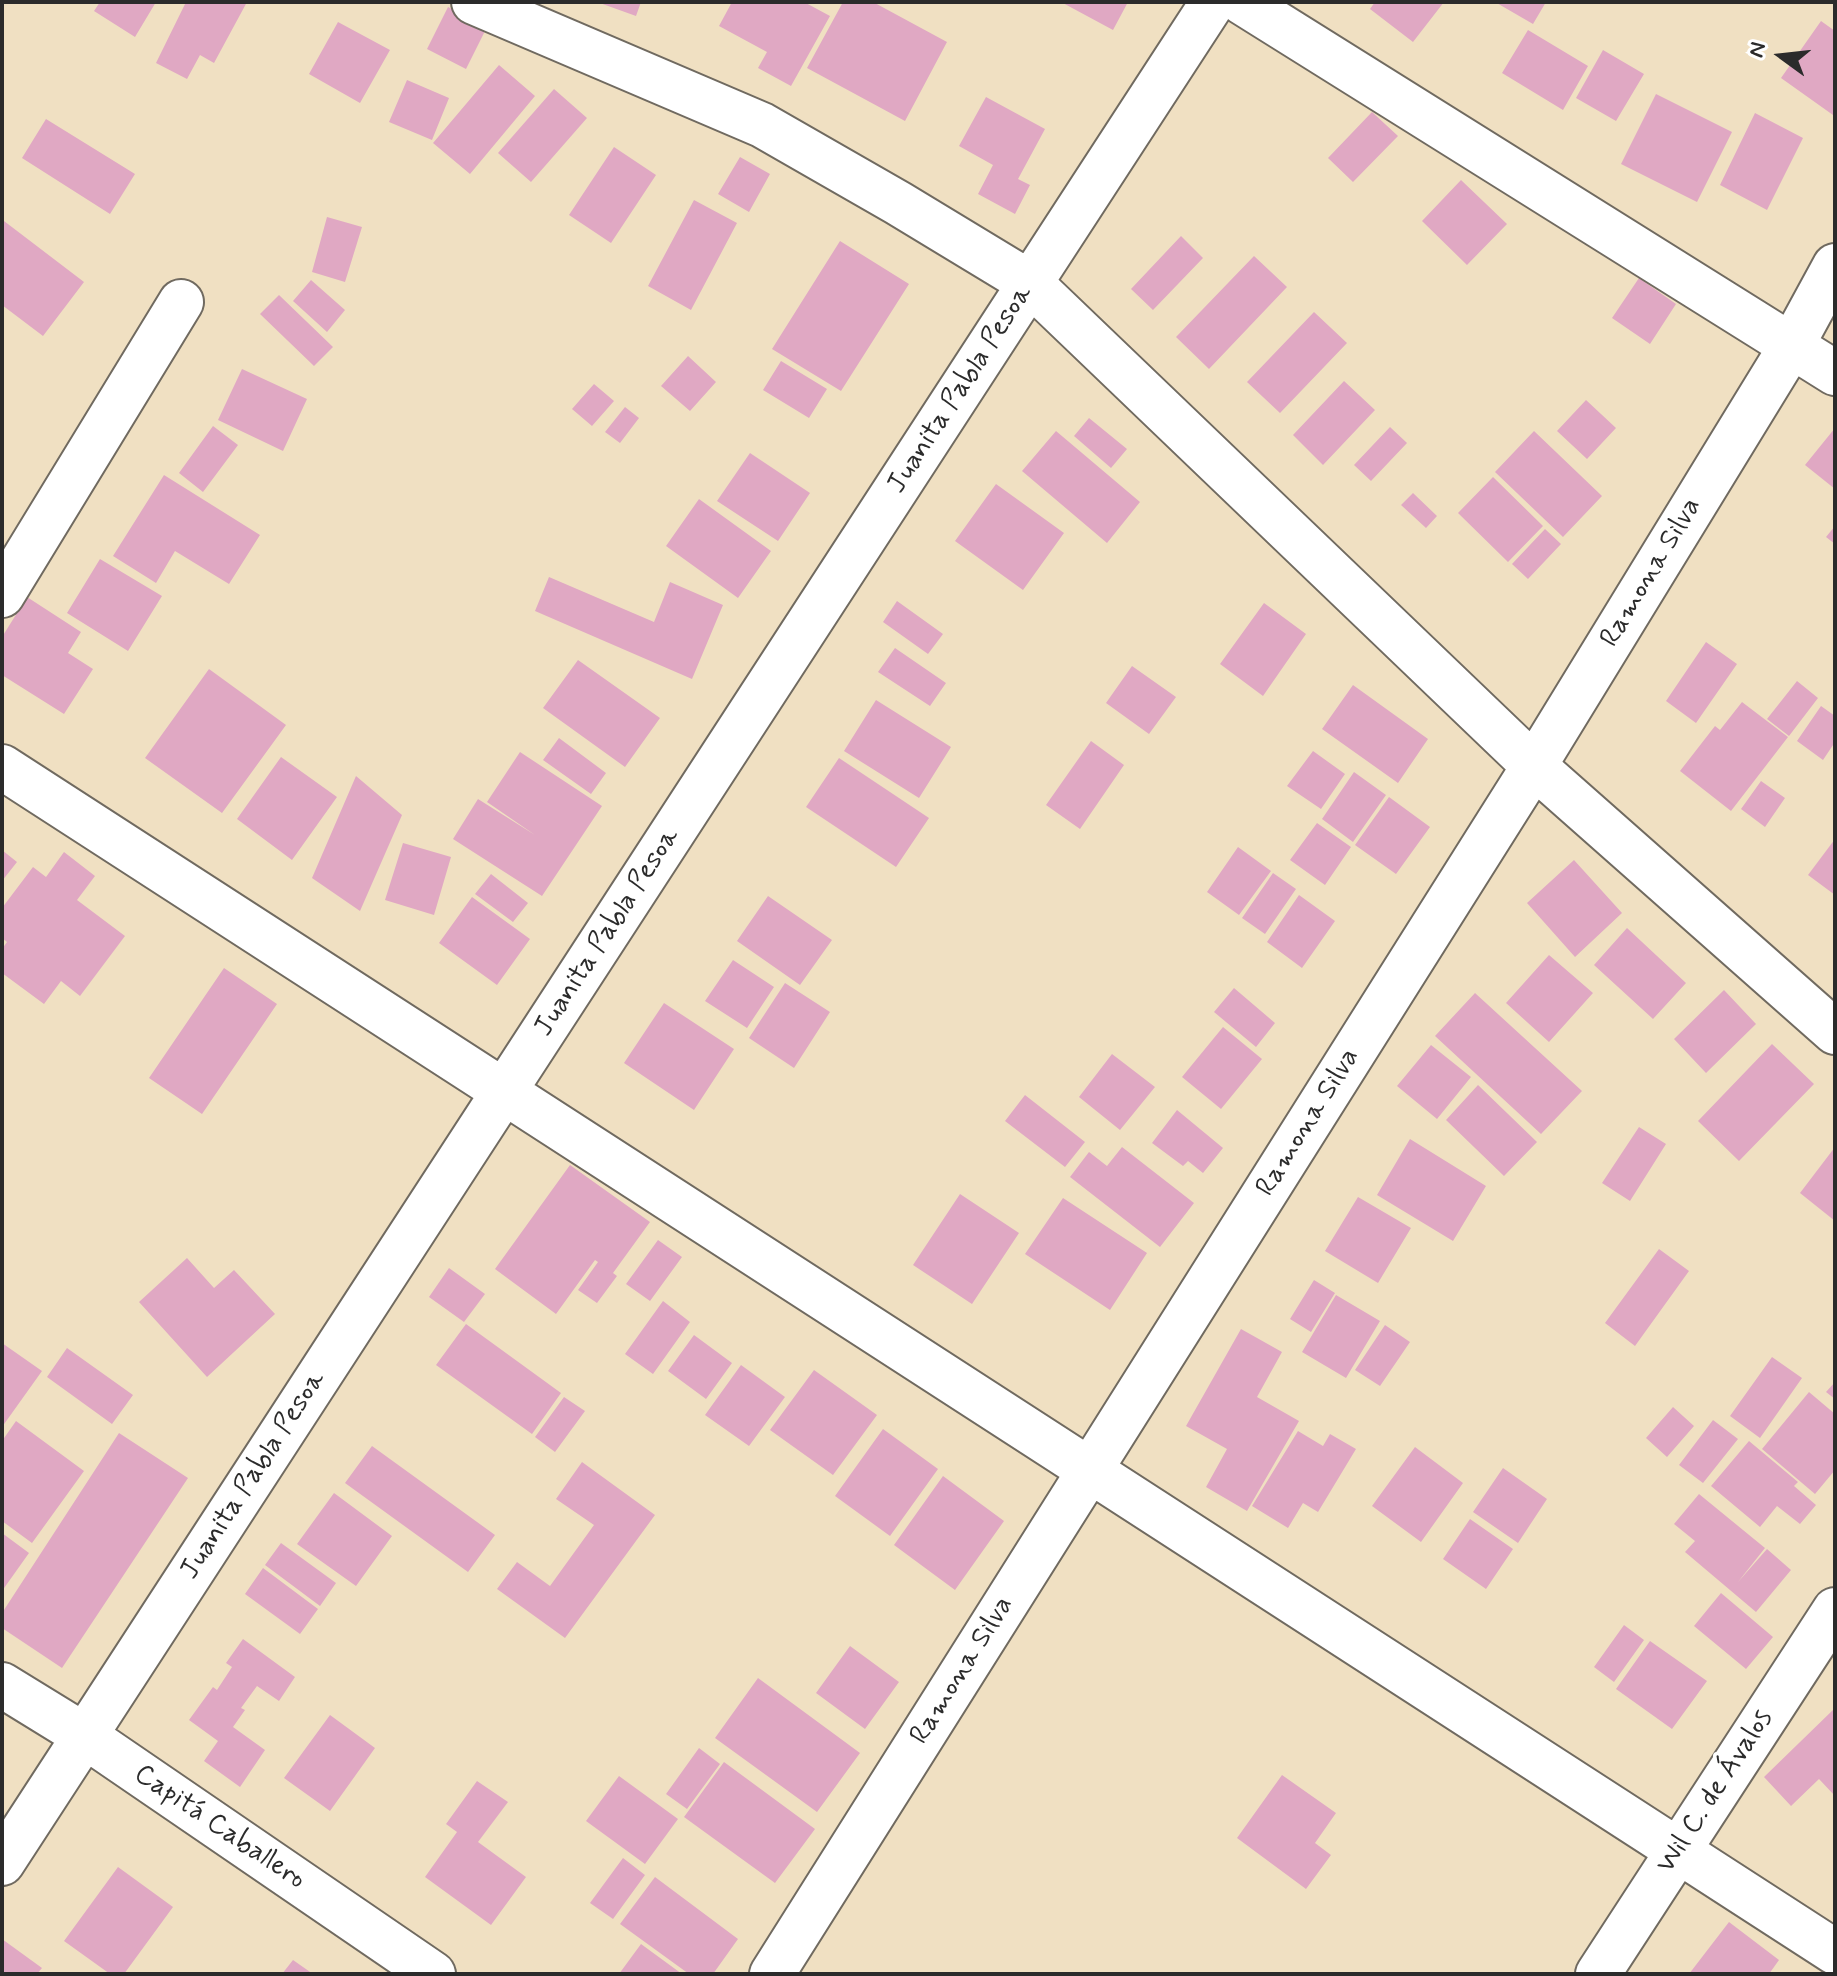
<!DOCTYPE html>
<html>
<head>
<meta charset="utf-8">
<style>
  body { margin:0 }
  #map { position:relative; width:1837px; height:1976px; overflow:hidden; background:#f0e0c2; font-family:Mynerve,sans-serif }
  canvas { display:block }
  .frame { position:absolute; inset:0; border:4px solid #2b2b2b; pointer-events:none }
  .north { position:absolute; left:1741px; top:16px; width:80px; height:80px; -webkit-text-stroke:6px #fff; paint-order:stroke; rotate:285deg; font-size:22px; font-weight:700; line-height:32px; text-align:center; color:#2b2b2b }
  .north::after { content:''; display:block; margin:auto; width:28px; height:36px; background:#2b2b2b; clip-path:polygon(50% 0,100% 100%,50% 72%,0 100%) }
</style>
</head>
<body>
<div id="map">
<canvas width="1837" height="1976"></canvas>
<div class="frame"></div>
<div class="north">N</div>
</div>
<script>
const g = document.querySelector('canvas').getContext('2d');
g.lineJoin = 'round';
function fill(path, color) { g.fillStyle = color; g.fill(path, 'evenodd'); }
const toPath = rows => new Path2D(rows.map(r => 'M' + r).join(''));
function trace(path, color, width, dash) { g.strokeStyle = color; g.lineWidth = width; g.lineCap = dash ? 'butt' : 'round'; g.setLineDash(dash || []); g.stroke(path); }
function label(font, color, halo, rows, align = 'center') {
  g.font = font + ' Mynerve,sans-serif'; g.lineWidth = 7; g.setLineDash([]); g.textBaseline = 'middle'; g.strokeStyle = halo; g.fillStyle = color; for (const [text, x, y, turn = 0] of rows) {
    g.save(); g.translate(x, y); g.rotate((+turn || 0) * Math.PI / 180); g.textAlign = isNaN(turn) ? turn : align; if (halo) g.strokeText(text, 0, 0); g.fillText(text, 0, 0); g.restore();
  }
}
fill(toPath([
  [100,2,156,2,135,37,94,11],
  [186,2,247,2,214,63,200,55,187,79,156,63],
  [597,2,641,2,636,16],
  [732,2,804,2,830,16,791,86,758,68,767,52,719,26],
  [843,2,873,2,947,42,905,121,807,68],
  [1061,2,1128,2,1113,30],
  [1375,2,1444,2,1413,42,1370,9],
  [1495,2,1546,2,1533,24],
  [448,7,487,27,466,69,427,49],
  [1821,21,1835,31,1833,115,1781,78],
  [338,22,390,50,360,103,309,74],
  [1528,30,1588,66,1563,110,1502,73],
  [1603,50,1644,74,1616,121,1576,98],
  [499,65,535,96,470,174,433,143],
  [407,80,449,98,432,140,389,122],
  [554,89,587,118,531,182,498,153],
  [1656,94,1732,132,1697,202,1621,164],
  [986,97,1045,129,1018,179,1030,185,1015,214,978,194,993,165,959,146],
  [1372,112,1398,136,1353,182,1328,158],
  [1755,113,1803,138,1767,210,1720,185],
  [46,119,135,174,110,214,22,158],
  [614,147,656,175,611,243,569,215],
  [740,157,770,174,749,212,718,194],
  [1461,180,1507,224,1467,265,1422,221],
  [694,200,737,223,691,310,648,286],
  [327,217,362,227,345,282,312,272],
  [4,221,84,282,43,336,2,305,2,224],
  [1181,236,1203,258,1153,310,1131,289],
  [840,241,909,284,841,391,772,349],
  [1254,256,1287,287,1209,369,1176,337],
  [1639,278,1676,304,1650,344,1612,318],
  [311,280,345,310,327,332,293,301],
  [279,295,333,347,314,366,260,314],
  [1314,312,1347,343,1280,413,1247,382],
  [688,356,716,382,690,411,661,386],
  [781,361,827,389,809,418,763,390],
  [242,369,307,399,283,451,218,420],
  [1344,381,1375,410,1323,465,1293,435],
  [594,384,614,401,592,426,572,409],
  [1586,400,1616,428,1587,459,1557,431],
  [625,407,639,418,620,443,605,432],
  [1089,418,1127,449,1111,468,1074,436],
  [213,426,238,445,203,492,179,473],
  [1390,427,1407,443,1371,481,1354,465],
  [1835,428,1835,489,1805,465],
  [1056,431,1140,502,1107,543,1022,471],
  [1534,431,1602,496,1563,537,1495,472],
  [750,453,810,493,778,541,717,501],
  [164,475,260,535,229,584,175,551,156,583,113,556],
  [1493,477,1543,526,1508,562,1458,513],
  [996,484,1064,533,1023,590,955,541],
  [1413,493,1437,516,1426,528,1401,505],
  [699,499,771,551,738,598,666,546],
  [1835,526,1835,544,1826,537],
  [1545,529,1561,544,1528,579,1512,564],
  [100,559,162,596,128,651,67,613],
  [549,577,654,622,670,582,723,605,692,679,535,611],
  [27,597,81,632,68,653,93,669,64,714,2,675,2,637],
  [897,601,943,634,928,654,883,622],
  [1264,603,1306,634,1263,696,1220,664],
  [1706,642,1737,664,1696,723,1666,701],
  [895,648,946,683,930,706,878,672],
  [578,660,660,718,625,767,543,708],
  [1132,666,1176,697,1149,734,1106,703],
  [209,669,286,725,222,813,145,758],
  [1797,681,1818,698,1789,736,1767,719],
  [1353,685,1428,739,1398,783,1322,729],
  [876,700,951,747,919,798,844,751],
  [1742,702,1788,737,1731,811,1680,771,1715,726,1720,730],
  [1821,706,1835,716,1835,742,1823,760,1797,741],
  [559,738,606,773,591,794,543,760],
  [1091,741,1124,765,1080,829,1046,805],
  [1313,751,1345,774,1321,809,1287,786],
  [520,752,602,806,542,896,453,839,478,799,535,835,487,802],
  [281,757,337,797,292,860,237,819],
  [839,758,929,818,896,867,806,807],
  [1354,772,1386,795,1353,842,1322,819],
  [356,776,402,815,360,911,312,878],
  [1761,781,1785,798,1765,827,1741,809],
  [1389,797,1430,827,1396,874,1355,845],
  [1317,823,1351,847,1325,885,1290,860],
  [1835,839,1835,895,1808,875],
  [403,843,451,857,434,915,385,900],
  [1238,847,1271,871,1239,915,1207,892],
  [2,850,17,862,2,881],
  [64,852,95,876,77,900,125,936,80,996,61,981,44,1004,2,973,2,949,7,942,2,938,2,908,33,867,46,877],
  [1574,860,1622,913,1575,957,1527,903],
  [1273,873,1296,889,1265,934,1242,918],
  [491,874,528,903,513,922,475,894],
  [1299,895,1335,921,1302,968,1267,942],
  [768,896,832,940,800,985,737,941],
  [472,897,530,939,497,985,439,943],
  [1627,928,1686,983,1653,1019,1594,965],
  [1549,955,1593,993,1549,1042,1506,1003],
  [733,960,774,987,747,1028,705,1001],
  [224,968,277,1004,202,1114,149,1078],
  [785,983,830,1012,794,1068,749,1038],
  [1234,988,1275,1023,1256,1047,1214,1012],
  [1724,990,1756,1024,1706,1073,1674,1039],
  [1475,993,1582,1091,1541,1134,1435,1036],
  [664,1003,734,1049,694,1110,624,1063],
  [1223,1027,1262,1059,1221,1109,1182,1077],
  [1772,1044,1814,1084,1739,1161,1698,1121],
  [1431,1045,1471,1077,1437,1119,1397,1086],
  [1112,1054,1155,1087,1120,1130,1079,1097],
  [1478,1085,1537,1142,1504,1176,1446,1120],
  [1025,1095,1085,1142,1065,1167,1005,1121],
  [1177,1110,1223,1148,1203,1173,1188,1161,1183,1166,1152,1143],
  [1639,1127,1666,1144,1630,1201,1602,1183],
  [1410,1139,1486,1186,1453,1241,1377,1195],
  [1122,1147,1194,1203,1160,1247,1070,1177,1089,1152,1107,1166],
  [1835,1147,1835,1221,1800,1193],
  [570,1165,650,1222,613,1273,617,1276,597,1303,578,1290,598,1262,595,1260,556,1314,495,1269],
  [960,1194,1019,1233,972,1304,913,1265],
  [1358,1197,1411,1228,1378,1283,1325,1251],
  [1063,1198,1147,1253,1110,1310,1025,1254],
  [658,1240,682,1257,650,1301,626,1284],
  [1659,1249,1689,1271,1635,1346,1605,1323],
  [187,1258,214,1288,234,1270,275,1314,207,1377,139,1302],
  [449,1268,485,1294,464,1322,429,1297],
  [1314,1280,1335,1293,1311,1332,1290,1319],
  [1336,1295,1380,1321,1346,1378,1302,1352],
  [663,1301,690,1322,653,1374,625,1354],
  [466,1324,561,1393,532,1434,436,1365],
  [1385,1325,1410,1342,1380,1386,1355,1370],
  [1241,1329,1282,1352,1257,1397,1299,1421,1247,1511,1206,1487,1227,1449,1186,1426],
  [694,1335,732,1363,706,1399,668,1371],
  [2,1343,42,1371,2,1427],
  [67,1348,133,1395,112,1424,47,1377],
  [1772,1357,1802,1378,1760,1438,1730,1416],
  [741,1365,785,1397,749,1446,705,1415],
  [814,1370,877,1415,833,1475,770,1430],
  [1835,1382,1835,1399,1826,1392],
  [1809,1392,1835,1414,1835,1470,1815,1494,1762,1449],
  [564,1397,585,1411,555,1452,535,1437],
  [1673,1407,1694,1426,1667,1457,1646,1438],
  [1713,1420,1738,1439,1703,1483,1679,1465],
  [16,1421,84,1471,32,1543,2,1521,2,1441],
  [883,1429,938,1469,890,1536,835,1496],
  [1298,1431,1323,1446,1330,1434,1356,1449,1318,1512,1303,1503,1288,1528,1252,1506],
  [119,1433,188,1478,62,1668,2,1628,2,1613],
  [1749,1441,1798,1482,1794,1486,1816,1505,1800,1524,1777,1506,1760,1527,1711,1486],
  [372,1446,495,1535,468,1572,345,1483],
  [1415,1447,1463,1483,1421,1542,1372,1506],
  [582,1462,655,1515,565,1638,497,1589,517,1562,550,1586,594,1525,556,1499],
  [1503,1468,1547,1499,1518,1543,1473,1512],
  [943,1476,1004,1521,955,1590,894,1545],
  [334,1493,392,1536,356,1586,297,1544],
  [1699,1494,1765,1548,1738,1582,1767,1549,1791,1570,1756,1612,1685,1552,1695,1541,1674,1524],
  [1470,1519,1513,1549,1486,1589,1443,1559],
  [2,1533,29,1553,2,1591],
  [281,1543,336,1583,320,1606,265,1565],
  [263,1568,318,1609,300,1634,245,1594],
  [1721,1593,1773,1637,1746,1669,1694,1626],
  [1624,1625,1644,1640,1614,1682,1594,1667],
  [243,1639,295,1677,279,1701,257,1686,241,1708,245,1710,233,1727,265,1750,240,1787,204,1761,218,1741,189,1720,213,1687,217,1690,232,1667,226,1663],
  [1650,1641,1707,1681,1672,1729,1616,1689],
  [850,1646,899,1682,865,1729,816,1693],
  [758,1678,860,1753,817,1812,715,1738],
  [1835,1708,1835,1796,1819,1779,1791,1806,1764,1777],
  [330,1715,375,1748,330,1811,284,1778],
  [699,1748,720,1764,687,1809,666,1794],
  [724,1762,815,1829,775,1883,684,1817],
  [1282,1775,1336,1813,1315,1843,1331,1855,1306,1889,1237,1838],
  [619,1776,678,1819,645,1864,586,1821],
  [477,1781,508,1802,478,1842,526,1877,491,1925,425,1877,457,1832,446,1824],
  [623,1858,645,1875,613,1919,590,1903],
  [118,1867,173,1907,124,1974,110,1974,64,1941],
  [655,1877,738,1939,713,1974,689,1974,620,1924],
  [1729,1922,1779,1960,1769,1974,1689,1974],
  [2,1939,42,1968,37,1974,2,1974],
  [641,1944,682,1974,619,1974],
  [293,1960,313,1974,282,1974]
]), '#e0a8c3');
const minor = toPath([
  [474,2,762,125,898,203,1030,283,1534,766,1835,1032],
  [1242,2,1835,373],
  [2,595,181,302],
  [2,767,1835,1952],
  [2,1685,85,1736,433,1974],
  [2,1863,1213,2],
  [772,1974,1534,766,1792,345,1835,266],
  [1598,1974,1835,1610]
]);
trace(minor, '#706a60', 48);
trace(minor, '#fff', 44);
label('28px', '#2b2b2b', '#fff', [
  ["Juanita Pabla Pesoa",961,390,-57],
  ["Ramona Silva",1652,573,-59],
  ["Juanita Pabla Pesoa",608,933,-57],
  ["Ramona Silva",1309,1123,-58],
  ["Juanita Pabla Pesoa",254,1476,-57],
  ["Ramona Silva",963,1671,-58],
  ["Wil C. de Ávalos",1716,1792,-57],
  ["Capitá Caballero",219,1828,34]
]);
</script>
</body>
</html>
